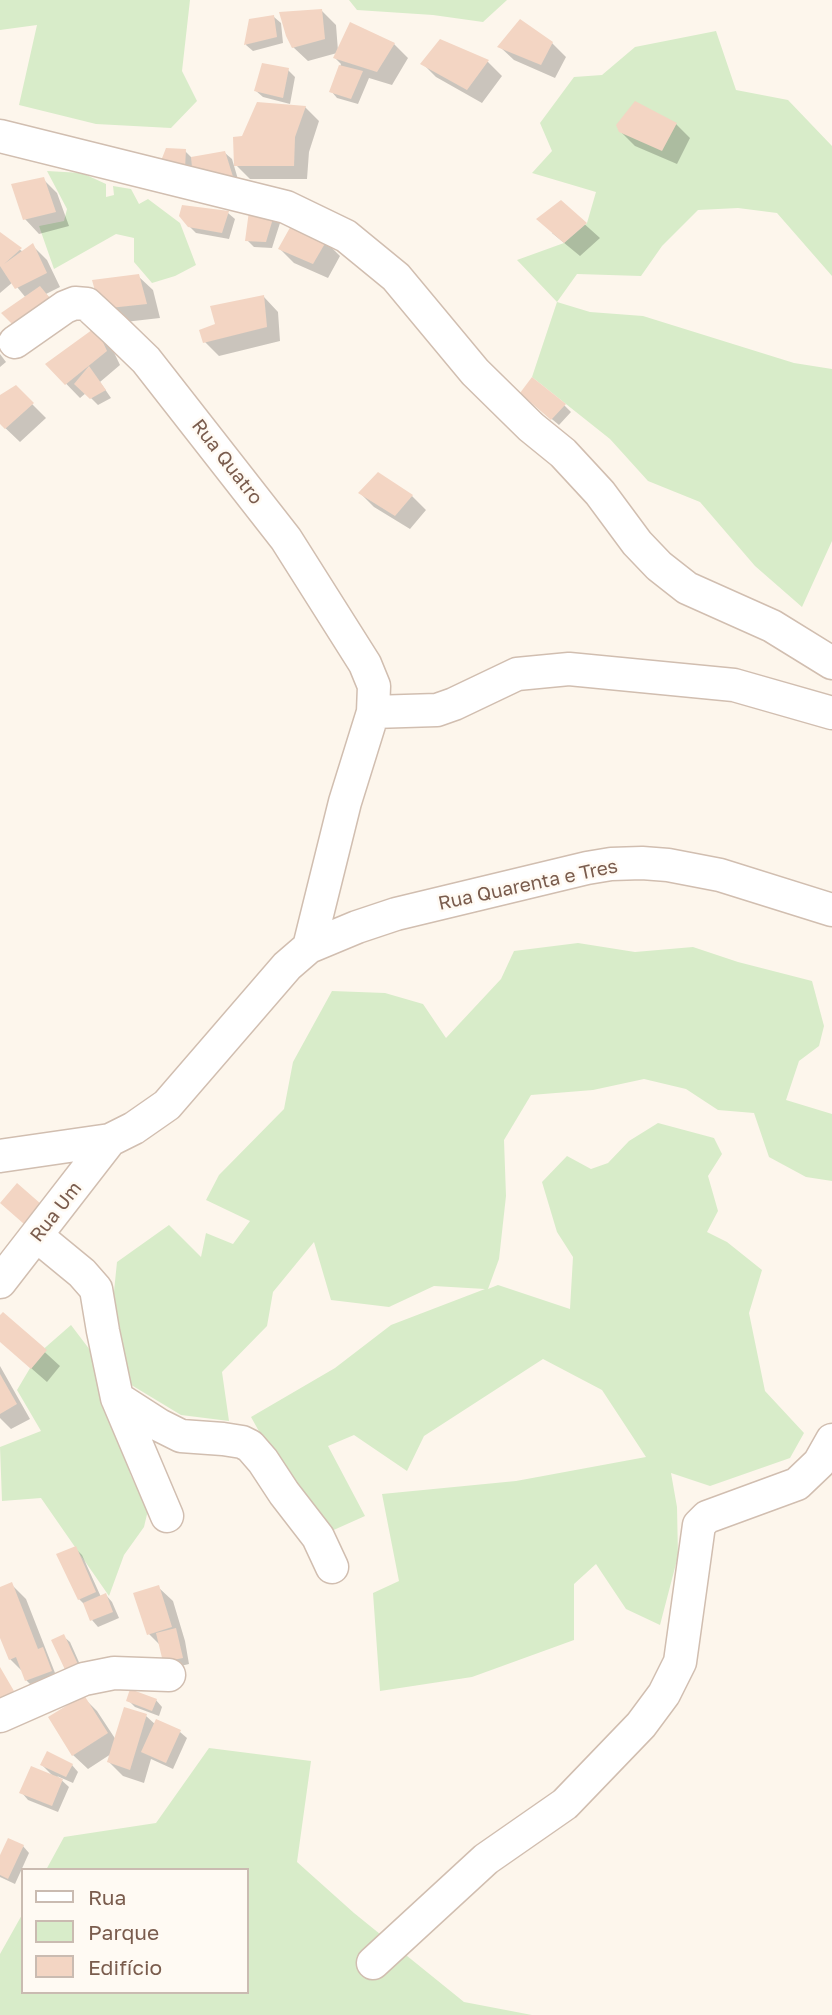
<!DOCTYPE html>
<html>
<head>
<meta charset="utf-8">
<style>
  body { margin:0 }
  #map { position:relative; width:832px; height:2015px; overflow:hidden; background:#fdf6ec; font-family:"Golos Text",sans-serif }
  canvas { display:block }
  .legend { position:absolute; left:21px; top:1868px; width:228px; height:126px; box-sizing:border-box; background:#fffaf3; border:2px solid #cabbb1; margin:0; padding:9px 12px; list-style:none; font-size:21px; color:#7a5c4d }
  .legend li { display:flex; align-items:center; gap:14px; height:35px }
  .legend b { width:35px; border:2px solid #cabbb1 }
</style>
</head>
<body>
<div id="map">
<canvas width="832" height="2015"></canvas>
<ul class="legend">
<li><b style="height:9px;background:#fff"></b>Rua</li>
<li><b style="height:19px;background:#d8ecc9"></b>Parque</li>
<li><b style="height:19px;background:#f3d5c3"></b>Edifício</li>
</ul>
</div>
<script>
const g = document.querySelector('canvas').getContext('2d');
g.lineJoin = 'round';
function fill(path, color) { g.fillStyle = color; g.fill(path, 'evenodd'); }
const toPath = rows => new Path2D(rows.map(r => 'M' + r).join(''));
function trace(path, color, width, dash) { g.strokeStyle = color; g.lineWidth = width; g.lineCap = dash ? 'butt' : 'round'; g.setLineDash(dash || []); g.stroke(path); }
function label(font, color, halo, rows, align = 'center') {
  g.font = font + ' "Golos Text",sans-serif'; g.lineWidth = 5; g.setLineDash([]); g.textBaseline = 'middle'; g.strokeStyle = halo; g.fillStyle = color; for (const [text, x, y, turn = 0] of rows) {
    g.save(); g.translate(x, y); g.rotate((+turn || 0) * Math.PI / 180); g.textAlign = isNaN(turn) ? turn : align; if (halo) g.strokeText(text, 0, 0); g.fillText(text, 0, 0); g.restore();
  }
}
fill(toPath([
  [0,0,190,0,182,71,197,101,171,128,96,124,19,105,37,25,0,30],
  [349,0,507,0,483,22,433,15,357,10],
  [716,31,736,90,788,100,832,146,832,276,777,213,738,208,698,210,662,246,641,276,577,274,557,302,590,312,643,316,794,363,832,369,832,541,802,607,755,566,700,502,648,481,610,439,532,377,557,302,517,260,564,243,587,223,596,192,532,173,552,151,540,123,574,77,602,75,635,47],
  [47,171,82,173,106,184,106,197,114,195,113,186,131,189,139,204,148,199,180,223,196,265,175,276,152,283,134,262,134,238,116,234,54,269,39,226,64,221,67,209],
  [578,943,635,952,693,947,738,962,812,981,824,1026,819,1046,799,1061,786,1100,832,1114,832,1181,806,1177,769,1157,754,1113,718,1110,686,1089,644,1079,593,1090,531,1095,504,1140,506,1196,499,1259,488,1289,498,1285,570,1309,573,1257,557,1232,542,1182,567,1156,591,1169,608,1163,629,1141,658,1123,714,1138,722,1154,708,1176,718,1211,707,1232,727,1242,762,1270,749,1313,765,1391,804,1433,790,1458,710,1486,671,1473,677,1507,678,1556,660,1625,626,1609,596,1564,574,1584,574,1640,472,1677,380,1691,373,1593,399,1581,382,1494,516,1481,646,1457,602,1390,543,1359,424,1436,407,1471,354,1435,328,1446,365,1516,318,1537,251,1417,335,1368,391,1325,485,1289,434,1286,389,1307,331,1300,314,1242,273,1292,267,1326,222,1372,229,1421,181,1415,128,1383,112,1311,117,1262,169,1225,201,1257,206,1233,233,1244,250,1221,206,1200,219,1175,284,1109,293,1062,332,991,385,993,423,1004,446,1038,501,979,514,951],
  [71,1325,93,1354,111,1416,131,1476,148,1510,144,1527,124,1555,109,1596,41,1498,2,1501,0,1447,41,1431,17,1390,39,1353],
  [209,1748,311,1761,297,1862,354,1913,464,2002,532,2015,0,2015,0,1954,23,1913,23,1992,247,1992,247,1870,46,1870,64,1837,156,1823]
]), '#d8ecc9');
fill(toPath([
  [321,10,336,25,338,51,394,44,408,58,392,85,369,78,358,104,337,98,331,91,341,64,335,58,337,53,308,61,293,47],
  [274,17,281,23,283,43,253,51,246,45,250,21],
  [440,41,488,62,502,76,482,103,436,77,422,63],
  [552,43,566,57,555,78,514,60,500,47],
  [288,70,295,77,290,104,263,97,256,91],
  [305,107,319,121,309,152,307,179,250,179,236,165,243,138],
  [676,124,690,138,677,164,635,146,620,131],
  [185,151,192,158,225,153,232,159,240,186,194,164,192,165,191,174,168,172],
  [43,179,57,193,69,226,39,234,25,219],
  [561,203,600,238,580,256,552,233],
  [228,213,235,219,229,239,196,233,189,226],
  [273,217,280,223,272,248,254,247,247,240],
  [0,234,23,252,33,246,47,260,60,287,46,294,54,302,26,298,13,282,0,293],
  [326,242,340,256,328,278,294,263,280,249],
  [138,276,153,290,160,318,116,323,102,308],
  [264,297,278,312,280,341,219,356,205,342],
  [96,330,110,344,120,365,100,382,111,398,98,405,86,393,80,398,48,365],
  [0,354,6,362,0,367],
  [16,388,46,418,20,442,0,423,0,397],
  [529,400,564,405,571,412,559,425],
  [378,474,412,496,426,510,410,529,374,507,360,493],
  [3,1314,60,1366,47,1382,0,1341,0,1318],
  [0,1366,30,1419,11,1429,0,1418],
  [75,1548,82,1555,101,1597,106,1595,112,1602,119,1618,98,1627,92,1620,86,1606,79,1599],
  [11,1584,26,1599,57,1678,33,1687,26,1680,23,1672,10,1659,0,1633,0,1589],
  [158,1587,173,1601,185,1641,189,1664,172,1668,162,1647,149,1634],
  [63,1636,70,1642,86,1678,76,1682],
  [83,1697,97,1711,116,1740,146,1716,156,1725,157,1721,180,1732,187,1738,173,1769,151,1759,144,1783,123,1776,109,1762,111,1754,88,1769,73,1755],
  [128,1700,156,1700,162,1707,159,1716,135,1707],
  [42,1765,72,1765,78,1772,73,1783,57,1776,69,1787,58,1812,28,1800,22,1793,55,1778],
  [23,1846,29,1853,15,1884,0,1877,0,1859]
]), '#0003');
fill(toPath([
  [322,9,325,39,292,48,286,36,279,12],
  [274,15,277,37,244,45,249,19],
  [520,19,553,42,541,65,497,47],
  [350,22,395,43,377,72,333,58],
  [440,39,489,60,467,90,420,64],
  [262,63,289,68,283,98,254,91],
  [339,65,363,71,351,99,329,92],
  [635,101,677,123,662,151,619,132,616,125],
  [257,102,306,106,295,137,294,166,234,166,233,137,242,136],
  [166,148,186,149,185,168,159,166],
  [225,151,234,180,193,177,191,157],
  [44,177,56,212,23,220,11,184],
  [561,200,587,223,564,243,536,219],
  [182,205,229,211,222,233,188,227,179,216],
  [249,211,274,215,266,242,245,241],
  [292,224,327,240,313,264,278,249],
  [0,232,22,248,4,264,33,243,47,273,15,289,0,266],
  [139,274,147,304,100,309,92,280],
  [40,286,54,303,19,331,1,313],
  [264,295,267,327,203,343,199,330,215,324,210,306],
  [96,327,107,351,65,385,45,364],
  [89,366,106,390,90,399,74,384],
  [532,377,566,404,551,420,520,393],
  [16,385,34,403,5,429,0,424,0,395],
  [378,472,413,495,395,516,358,493],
  [17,1183,41,1204,24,1224,0,1203],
  [3,1312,47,1350,31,1369,0,1342,0,1315],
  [0,1374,17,1404,0,1414],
  [76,1546,96,1592,78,1600,56,1554],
  [12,1582,38,1649,43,1647,52,1671,25,1681,16,1657,9,1660,0,1638,0,1587],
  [159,1585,172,1627,147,1635,133,1593],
  [106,1593,113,1612,90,1621,83,1603],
  [176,1628,183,1658,163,1662,156,1633],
  [64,1634,81,1671,68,1676,51,1640],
  [0,1667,14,1691,0,1700],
  [130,1689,157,1699,152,1711,126,1701],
  [84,1695,108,1733,72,1756,48,1717],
  [124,1707,147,1714,130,1770,107,1762],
  [156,1719,181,1730,166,1763,141,1752],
  [47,1751,73,1764,66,1777,40,1765],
  [31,1766,63,1779,52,1806,19,1793],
  [8,1838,24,1845,8,1879,0,1875,0,1855]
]), '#f3d5c3');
const street = toPath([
  [0,136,286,207,346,236,396,277,475,372,531,427,563,453,600,493,637,543,659,566,687,588,772,626,832,663],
  [15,342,65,307,75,303,87,304,114,329,146,360,286,539,365,664,374,686,373,712,345,802,309,947],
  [373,712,437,710,454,704,517,674,569,669,734,685,832,713],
  [0,1156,110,1140,134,1128,167,1105,287,966,309,947,357,927,396,914,587,868,611,864,642,863,668,865,720,875,832,910],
  [37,1236,82,1273,96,1289,103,1331,117,1398,167,1516],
  [0,1282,110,1140],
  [117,1398,159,1425,181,1436,223,1439,242,1442,250,1446,263,1461,284,1493,318,1537,332,1567],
  [0,1716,84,1679,114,1673,169,1675],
  [373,1963,486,1859,565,1804,641,1725,664,1694,680,1662,699,1525,707,1517,797,1484,819,1463,832,1440]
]);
trace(street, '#d1beb0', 35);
trace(street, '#fff', 32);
label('19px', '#7a5c4d', '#fffaf3', [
  ["Rua Quatro",227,462,52],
  ["Rua Quarenta e Tres",528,885,-12],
  ["Rua Um",56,1212,-52]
]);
</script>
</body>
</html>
